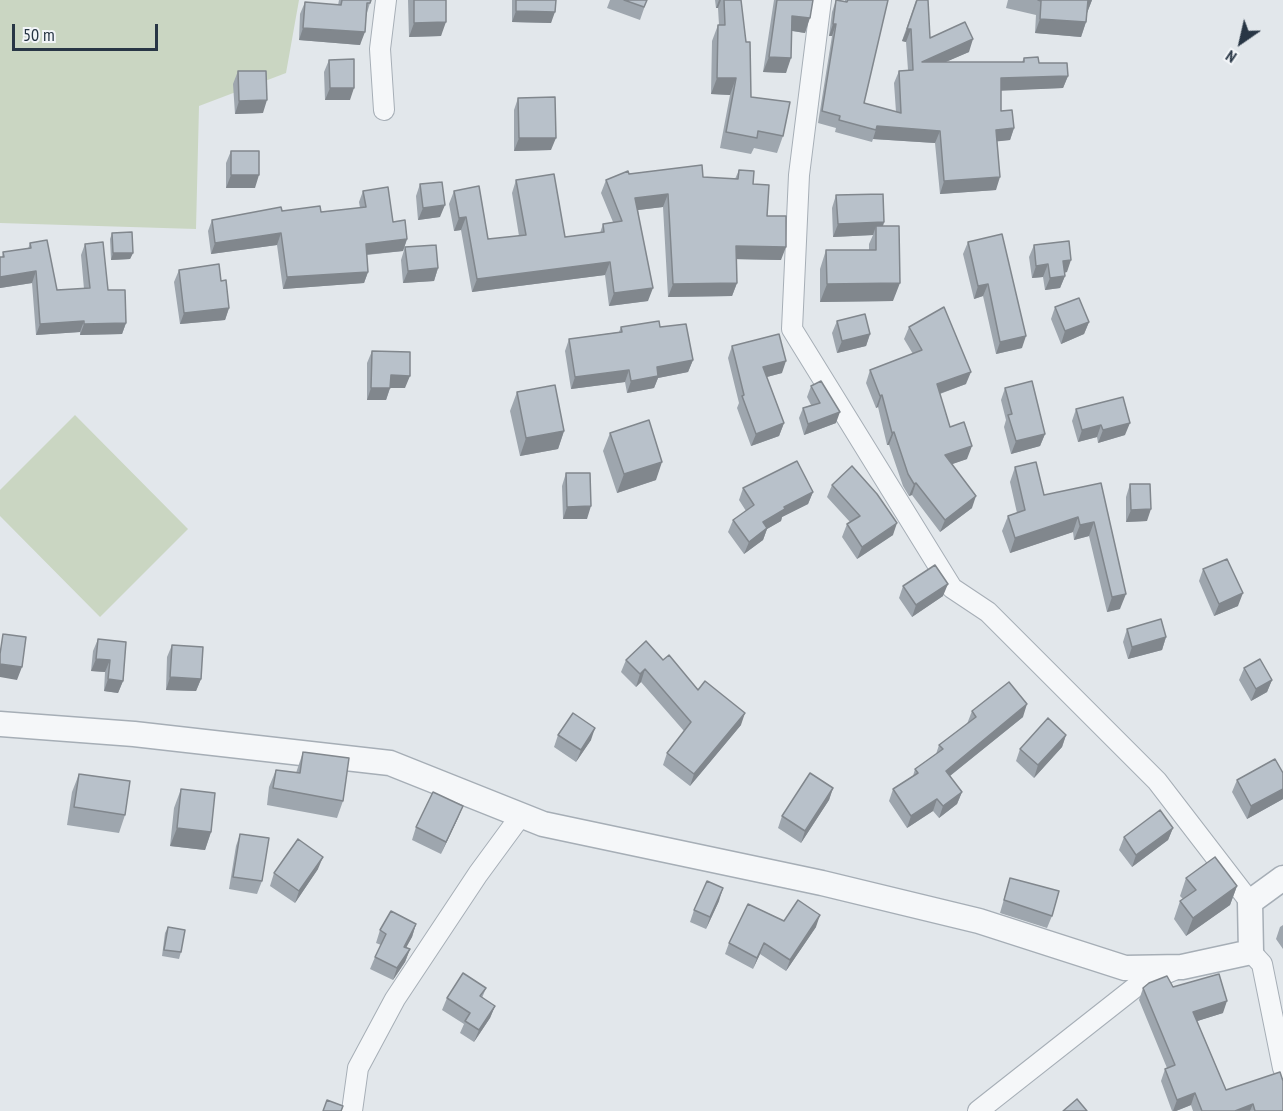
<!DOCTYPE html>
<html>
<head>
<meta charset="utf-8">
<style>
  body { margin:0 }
  #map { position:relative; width:1283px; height:1111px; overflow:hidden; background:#e2e7eb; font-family:"PT Sans Narrow",sans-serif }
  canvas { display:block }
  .north { position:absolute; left:1211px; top:12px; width:60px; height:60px; -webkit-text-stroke:4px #f2f5f8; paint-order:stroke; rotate:214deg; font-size:16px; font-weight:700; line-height:24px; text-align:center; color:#283645 }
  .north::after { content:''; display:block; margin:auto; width:21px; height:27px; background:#283645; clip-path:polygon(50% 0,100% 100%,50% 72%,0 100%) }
  .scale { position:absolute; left:12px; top:24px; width:146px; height:27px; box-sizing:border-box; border:3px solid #283645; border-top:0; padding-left:8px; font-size:18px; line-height:21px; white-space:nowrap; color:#283645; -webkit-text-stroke:4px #f2f5f8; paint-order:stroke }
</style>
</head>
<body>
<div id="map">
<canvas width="1283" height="1111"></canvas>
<div class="north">N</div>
<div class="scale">50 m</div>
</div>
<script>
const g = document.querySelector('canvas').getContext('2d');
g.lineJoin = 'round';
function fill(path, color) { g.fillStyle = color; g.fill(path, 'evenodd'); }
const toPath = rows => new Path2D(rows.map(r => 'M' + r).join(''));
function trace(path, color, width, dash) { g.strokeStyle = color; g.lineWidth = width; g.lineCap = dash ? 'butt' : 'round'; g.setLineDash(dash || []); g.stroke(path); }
fill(toPath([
  [0,0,299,0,286,73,199,106,196,229,0,223],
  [75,415,188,529,100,617,0,516,0,490]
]), '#cad6c2');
const minor = toPath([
  [821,0,799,175,792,329,952,588,988,612,1157,781,1250,902],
  [384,110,380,49,386,0],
  [1251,952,1262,964,1283,1068],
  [352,1111,358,1068,395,999,478,874,522,814],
  [978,1111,1138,985,1174,970]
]);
const tertiary = toPath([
  [0,724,134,734,390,763,543,824,822,883,979,921,1125,968,1182,967,1251,952,1250,902,1283,878]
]);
trace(minor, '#a6aeb6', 22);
trace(tertiary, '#a6aeb6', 27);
trace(minor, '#f5f7f9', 20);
trace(tertiary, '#f5f7f9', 24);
fill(toPath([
  [339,0,371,0,366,16,360,45,299,40,300,14,305,2,338,5],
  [403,0,446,0,441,36,409,37,408,0],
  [512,0,556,0,551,23,512,22],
  [610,0,647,0,640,20,607,8],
  [715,0,741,0,751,97,783,136,777,153,754,148,751,154,720,148,730,95,711,94,712,41,718,25,719,25,718,8,716,8],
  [774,0,813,0,805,33,792,31,786,73,763,72],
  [836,0,845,1,845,0,887,0,864,103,896,112,894,83,899,71,908,70,906,42,902,41,916,0,930,38,969,52,945,62,1022,62,1024,58,1039,63,1068,76,1063,88,1001,90,1001,111,1014,128,1010,140,997,141,996,190,940,194,935,143,873,139,872,142,835,132,836,128,818,123,832,36,829,36,832,12],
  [1008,0,1092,0,1087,13,1086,22,1081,37,1035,33,1036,15,1006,8],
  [329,60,350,100,325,100,324,72],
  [238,71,263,113,235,114,233,84],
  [518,98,551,150,514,151,514,110],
  [231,151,255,188,226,188,226,163],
  [739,170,753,184,767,216,781,260,736,259,737,283,732,296,668,297,663,207,638,210,648,301,609,306,605,275,472,292,461,230,454,231,449,204,454,191,488,239,519,236,512,193,516,180,565,237,600,233,603,224,613,222,601,193,606,180,629,174,735,179],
  [420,184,440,217,418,220,416,196],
  [363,191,393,222,407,239,403,251,367,255,368,272,364,283,283,289,277,245,211,254,208,231,212,220,282,211,321,212,360,208,359,202],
  [836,195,884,222,883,226,893,301,820,302,820,269,826,250,869,250,869,244,873,235,833,237,832,208],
  [112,233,133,253,130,259,111,260,110,239],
  [968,242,1022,348,996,354,983,296,974,299,963,254],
  [30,243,57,290,84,289,81,255,85,244,108,290,126,323,122,334,80,335,80,332,36,335,32,283,0,288,0,257,2,257,3,252,28,249],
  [1034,245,1067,272,1064,273,1065,276,1060,288,1045,290,1043,277,1032,278,1029,257],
  [405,247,438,268,434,281,403,283,401,260],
  [179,270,221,281,229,308,225,320,180,324,174,282],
  [1055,307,1089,322,1084,334,1061,344,1051,319],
  [837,321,870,334,866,346,837,353,832,333],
  [621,327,660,327,693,360,688,372,658,378,654,388,627,393,625,382,571,389,565,351,569,339,619,332],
  [909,327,966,384,940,394,950,427,967,459,952,464,972,508,940,532,912,495,909,496,903,486,889,445,887,445,878,407,876,408,866,383,870,370,913,354,904,339],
  [732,346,782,373,767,377,784,423,779,436,751,446,737,408,739,403,728,358],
  [372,351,405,388,390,388,386,400,367,400,367,363],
  [811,386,836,423,804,435,799,418,803,408,811,405,807,397],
  [1005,388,1045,434,1040,446,1011,454,1004,427,1006,420,1001,400],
  [517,392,564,431,558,449,520,456,510,411],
  [1076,409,1125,435,1098,443,1097,437,1078,442,1072,421],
  [610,433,656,480,617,493,603,451],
  [1015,467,1044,495,1101,483,1120,609,1107,612,1089,536,1074,540,1073,532,1010,553,1002,531,1008,516,1017,513,1010,482],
  [566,473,587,519,563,519,562,486],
  [1130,484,1147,521,1126,522,1126,497],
  [832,485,893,535,857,559,842,537,847,524,850,522,827,497],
  [743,488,813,492,808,504,782,517,781,521,767,529,763,540,744,554,728,532,733,520,746,511,739,500],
  [1203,569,1238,606,1214,616,1199,581],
  [903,586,943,596,912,617,899,598],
  [1127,629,1166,637,1162,650,1128,659,1123,642],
  [98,639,123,681,118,693,104,691,105,672,91,671,93,651],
  [172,645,201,679,196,691,166,690,167,657],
  [626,660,663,660,741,725,690,786,663,765,667,753,684,731,641,682,636,687,621,672],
  [1244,668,1272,680,1267,692,1251,701,1239,680],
  [972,711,1023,717,950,776,962,792,957,804,939,818,933,811,907,828,889,801,893,789,913,776,915,769,936,754,939,745,967,724],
  [558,735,591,740,576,762,554,747],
  [1066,735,1062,747,1034,778,1016,761,1020,749],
  [303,752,343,801,337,818,267,805,269,787,276,770,296,773],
  [1283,773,1283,799,1247,819,1232,792,1237,780],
  [79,774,125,815,119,833,67,825,72,792],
  [833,788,829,800,801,843,778,828,782,816],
  [181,789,211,832,205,850,170,846,174,808],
  [463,806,458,818,441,854,412,840,416,827],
  [1173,828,1168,840,1132,867,1119,850,1124,837],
  [240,834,262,881,257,894,229,889,236,846],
  [318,869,295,903,270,886,274,873],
  [1010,878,1052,916,1047,928,1000,913],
  [1186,878,1237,886,1230,905,1186,936,1174,919,1180,901,1183,899,1180,896],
  [719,901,706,929,690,922,694,910],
  [784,921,816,927,786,971,760,954,753,969,725,954,729,943],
  [416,924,412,937,406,947,410,949,405,962,393,980,370,969,375,957,381,945,376,943,380,930],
  [1283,925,1283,949,1276,939,1280,927],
  [168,927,181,952,179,959,162,956,165,933],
  [1173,987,1223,1013,1197,1021,1226,1090,1283,1111,1193,1111,1191,1105,1176,1111,1172,1111,1161,1081,1165,1069,1167,1068,1139,1000,1143,988],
  [486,988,482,998,495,1006,490,1018,474,1042,460,1033,464,1024,442,1010,447,998]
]), '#9ea6ae');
fill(toPath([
  [719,0,721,0,718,8,716,8],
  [1088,0,1092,0,1087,13],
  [516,11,555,12,551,23,512,22],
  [792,16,810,18,805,33,787,30],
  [1040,19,1086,22,1081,37,1035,33],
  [446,22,441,36,409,37,414,23],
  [833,24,836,24,832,36,829,36],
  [303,28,365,32,360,45,299,40],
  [907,29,911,29,906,42,902,41],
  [973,39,969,52,918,74,922,62],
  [769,57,791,58,786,73,763,72],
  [1068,76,1063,88,996,91,1001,78],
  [717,78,736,78,730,95,711,94],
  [330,88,354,88,350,100,325,100],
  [267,100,263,113,235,114,239,101],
  [877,126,940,131,935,143,873,139],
  [1014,128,1010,140,992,142,996,130],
  [519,138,556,138,551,150,514,151],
  [231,175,259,175,255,188,226,188],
  [1000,177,996,190,940,194,944,181],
  [668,194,663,207,630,211,635,198],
  [445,205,440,217,418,220,423,208],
  [466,217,461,230,454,231,459,218],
  [884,222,880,235,876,226,873,235,833,237,838,224],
  [281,233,277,245,211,254,215,243],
  [407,239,403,251,362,255,366,244],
  [736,246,786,247,781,260,731,259],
  [113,253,133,253,130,259,111,260],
  [1071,260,1067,272,1059,273,1063,261],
  [610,262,605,275,472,292,477,279],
  [1048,264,1043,277,1032,278,1036,266],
  [438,268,434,281,403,283,408,271],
  [36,271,32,283,0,288,0,277],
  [368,272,364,283,283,289,287,277],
  [1065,276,1060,288,1045,290,1050,278],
  [737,283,732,296,668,297,673,284],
  [900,283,893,301,820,302,827,284],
  [988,284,983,296,974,299,978,286],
  [653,288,648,301,609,306,614,293],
  [229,308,225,320,180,324,184,313],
  [84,321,80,332,36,335,40,324],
  [1089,322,1084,334,1061,344,1065,331],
  [126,323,122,334,80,335,84,324],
  [870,334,866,346,837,353,842,341],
  [1026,336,1022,348,996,354,1000,342],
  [693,360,688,372,658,378,654,388,627,393,631,381,657,367],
  [786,361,782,373,759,379,763,367],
  [629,370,625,382,571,389,575,377],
  [971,372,966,384,933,396,937,384],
  [391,375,410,376,405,388,386,388],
  [371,388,390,388,386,400,367,400],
  [882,395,878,407,876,408,880,396],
  [840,412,836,423,804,435,808,424],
  [784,423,779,436,751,446,756,434],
  [1130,423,1125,435,1098,443,1103,430],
  [1101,425,1097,437,1078,442,1082,430],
  [564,431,558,449,520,456,526,438],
  [894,432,889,445,887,445,892,433],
  [1045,434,1040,446,1011,454,1016,441],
  [972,446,967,459,941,468,945,455],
  [662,462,656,480,617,493,624,474],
  [916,483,912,495,909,496,914,484],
  [813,492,808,504,782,517,781,521,767,529,763,540,744,554,749,542,763,522,784,507],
  [976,496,972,508,940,532,945,520],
  [591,506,587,519,563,519,567,507],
  [1151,509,1147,521,1126,522,1131,510],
  [1078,517,1073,532,1010,553,1015,538],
  [1094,522,1089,536,1074,540,1080,525],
  [897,523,893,535,857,559,862,547],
  [948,584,943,596,912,617,916,605],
  [1243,593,1238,606,1214,616,1219,604],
  [1126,594,1120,609,1107,612,1112,597],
  [1166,637,1162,650,1128,659,1132,647],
  [96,659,110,660,105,672,91,671],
  [0,664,22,667,17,680,0,677],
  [645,669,641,682,636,687,640,674],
  [170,677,201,679,196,691,166,690],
  [108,679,123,681,118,693,104,691],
  [1272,680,1267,692,1251,701,1256,689],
  [1027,704,1023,717,941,783,946,771],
  [745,713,741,725,690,786,694,774],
  [595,728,591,740,576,762,581,750],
  [1066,735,1062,747,1034,778,1038,765],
  [833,788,829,800,801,843,805,831],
  [1283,789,1283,799,1247,819,1251,806],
  [962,792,957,804,939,818,943,806],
  [937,799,933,811,907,828,911,816],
  [463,806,458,818,441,854,446,842],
  [177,828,211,832,205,850,170,846],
  [1173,828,1168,840,1132,867,1136,855],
  [323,857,318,869,295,903,299,891],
  [1237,886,1230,905,1186,936,1193,918],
  [723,888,719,901,706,929,710,917],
  [820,915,816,927,786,971,790,960],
  [416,924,412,937,400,959,404,947],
  [764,943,760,954,753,969,757,958],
  [410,949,405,962,393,980,397,968],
  [1227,1001,1223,1013,1188,1024,1193,1012],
  [495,1006,490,1018,474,1042,479,1030],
  [1195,1093,1191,1105,1176,1111,1173,1111,1177,1100],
  [1253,1104,1250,1111,1235,1111]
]), '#81878d');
const building = toPath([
  [342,0,371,0,370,3,367,3,365,32,303,28,305,2,341,5,342,0],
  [414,0,446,0,446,22,414,23,414,0],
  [516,0,556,0,555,12,516,11,516,0],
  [624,0,647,0,644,7,624,0],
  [724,0,741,0,746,42,750,42,751,97,790,102,783,136,758,131,757,138,726,132,736,78,717,78,718,25,725,25,724,0],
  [777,0,813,0,810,18,792,16,791,58,769,57,777,0],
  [836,0,847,2,848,0,888,0,864,103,901,113,899,71,913,70,911,29,907,29,917,0,928,0,930,38,965,22,973,39,922,62,1024,62,1024,58,1038,57,1039,63,1067,63,1068,76,1001,78,1001,111,1012,110,1014,128,996,130,1000,177,944,181,940,131,877,126,876,130,839,120,840,116,822,111,836,24,833,24,836,0],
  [1038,0,1088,0,1086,22,1040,19,1041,1,1038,0],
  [354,59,354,88,330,88,329,60,354,59],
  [238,71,266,71,267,100,239,101,238,71],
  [555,97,556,138,519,138,518,98,555,97],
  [231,151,259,151,259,175,231,175,231,151],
  [702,165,703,177,738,179,739,170,754,171,753,184,769,185,767,216,786,216,786,247,736,246,737,283,673,284,668,194,635,198,653,288,614,293,610,262,477,279,466,217,459,218,454,191,479,186,488,239,526,235,516,180,554,174,565,237,604,232,603,224,622,221,606,180,628,171,629,174,702,165],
  [442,182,445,205,423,208,420,184,442,182],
  [388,187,393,222,405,220,407,239,366,244,368,272,287,277,281,233,215,243,212,220,281,207,282,211,320,206,321,212,366,207,363,191,388,187],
  [883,194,884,222,838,224,836,195,883,194],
  [876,226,899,226,900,283,827,284,826,250,876,250,876,226],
  [132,232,133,253,113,253,112,233,132,232],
  [1002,234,1026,336,1000,342,988,284,978,286,968,242,1002,234],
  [47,240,57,290,90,288,85,244,103,242,108,290,125,290,126,323,84,324,84,321,40,324,36,271,0,277,0,257,4,257,3,252,31,248,30,243,47,240],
  [1069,241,1071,260,1063,261,1065,276,1050,278,1048,264,1036,266,1034,245,1069,241],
  [436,245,438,268,408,271,405,247,436,245],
  [219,264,221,281,226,280,229,308,184,313,179,270,219,264],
  [1079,298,1089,322,1065,331,1055,307,1079,298],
  [944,307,971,372,937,384,950,427,964,422,972,446,945,455,976,496,945,520,916,483,914,484,908,474,894,432,892,433,882,395,880,396,870,370,922,350,909,327,944,307],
  [865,314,870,334,842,341,837,321,865,314],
  [659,321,660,327,686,324,693,360,657,367,658,376,631,381,629,370,575,377,569,339,622,332,621,327,659,321],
  [779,334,786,361,763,367,784,423,756,434,742,396,744,395,732,346,779,334],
  [372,351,410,352,410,376,391,375,390,388,371,388,372,351],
  [821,381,840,412,808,424,803,408,820,403,811,386,821,381],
  [1032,381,1045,434,1016,441,1008,415,1012,414,1005,388,1032,381],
  [555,385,564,431,526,438,517,392,555,385],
  [1123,397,1130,423,1103,430,1101,425,1082,430,1076,409,1123,397],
  [649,420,662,462,624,474,610,433,649,420],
  [797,461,813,492,784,507,785,509,763,522,767,528,749,542,733,520,754,505,743,488,797,461],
  [1036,462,1044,495,1101,483,1126,594,1112,597,1094,522,1080,525,1078,517,1015,538,1008,516,1025,510,1015,467,1036,462],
  [852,466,877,494,897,523,862,547,847,524,860,516,832,485,852,466],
  [566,473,590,473,591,506,567,507,566,473],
  [1130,484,1150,484,1151,509,1131,510,1130,484],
  [1227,559,1243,593,1219,604,1203,569,1227,559],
  [935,565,948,584,916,605,903,586,935,565],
  [1161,619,1166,637,1132,647,1127,629,1161,619],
  [3,634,26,637,22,667,0,664,0,654,3,634],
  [98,639,126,642,123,681,108,679,110,660,96,659,98,639],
  [646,641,663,660,669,655,698,690,705,681,745,713,694,774,667,753,691,722,645,669,640,674,626,660,646,641],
  [172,645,203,647,201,679,170,677,172,645],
  [1260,659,1272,680,1256,689,1244,668,1260,659],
  [1009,682,1027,704,946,771,962,792,943,806,937,799,911,816,893,789,918,773,915,769,943,749,939,745,976,717,972,711,1009,682],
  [573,713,595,728,581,750,558,735,573,713],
  [1048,718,1066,735,1038,765,1020,749,1048,718],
  [303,752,349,758,343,801,273,788,276,770,300,773,303,752],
  [1275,759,1283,773,1283,789,1251,806,1237,780,1275,759],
  [810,773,833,788,805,831,782,816,810,773],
  [79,774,130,781,125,815,74,807,79,774],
  [181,789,215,793,211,832,177,828,181,789],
  [433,792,463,806,446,842,416,827,433,792],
  [1160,810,1173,828,1136,855,1124,837,1160,810],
  [240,834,269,838,262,881,233,877,240,834],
  [298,839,323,857,299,891,274,873,298,839],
  [1215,857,1237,886,1193,918,1180,901,1196,890,1186,878,1215,857],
  [1010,878,1059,891,1052,916,1004,900,1010,878],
  [707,881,723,888,710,917,694,910,707,881],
  [798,900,820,915,790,960,764,943,757,958,729,943,748,904,784,921,798,900],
  [391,911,416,924,404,947,410,949,397,968,375,957,386,934,380,930,391,911],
  [168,927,185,930,181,952,164,950,168,927],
  [463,973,486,988,480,996,495,1006,479,1030,465,1021,470,1013,447,998,463,973],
  [1219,974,1227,1001,1193,1012,1226,1090,1280,1072,1283,1081,1283,1111,1255,1111,1253,1104,1235,1111,1202,1111,1195,1093,1177,1100,1165,1069,1175,1065,1143,988,1149,983,1167,976,1173,987,1219,974],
  [1077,1099,1087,1111,1063,1111,1077,1099],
  [327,1100,343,1106,341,1111,323,1111,327,1100]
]);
fill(building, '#b8c1ca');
trace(building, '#81878d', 1.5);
</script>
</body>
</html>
